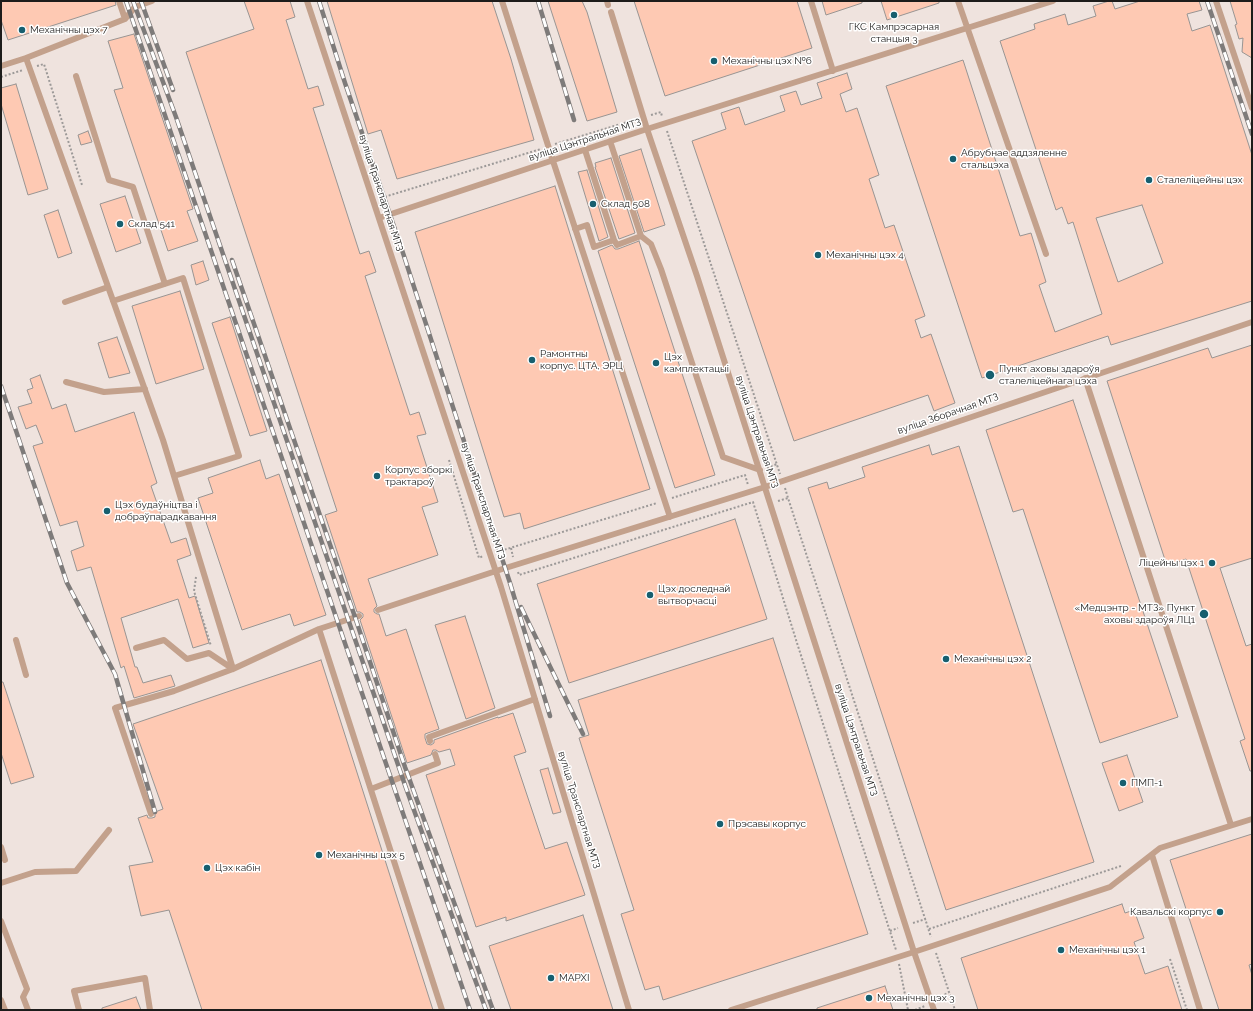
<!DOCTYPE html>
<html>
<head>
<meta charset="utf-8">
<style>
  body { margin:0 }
  #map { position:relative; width:1253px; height:1011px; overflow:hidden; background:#f6f2f1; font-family:Raleway,sans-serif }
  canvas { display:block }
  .frame { position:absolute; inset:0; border:2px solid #1d1c1b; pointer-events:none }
</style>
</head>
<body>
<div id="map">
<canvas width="1253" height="1011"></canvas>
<div class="frame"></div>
</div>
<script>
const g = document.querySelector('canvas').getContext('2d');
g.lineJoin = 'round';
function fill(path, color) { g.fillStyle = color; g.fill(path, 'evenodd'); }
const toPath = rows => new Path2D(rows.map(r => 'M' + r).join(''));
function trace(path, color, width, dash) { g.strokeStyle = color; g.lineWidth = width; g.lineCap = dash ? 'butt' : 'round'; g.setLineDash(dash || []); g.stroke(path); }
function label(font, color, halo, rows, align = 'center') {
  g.font = font + ' Raleway,sans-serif'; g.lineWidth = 3; g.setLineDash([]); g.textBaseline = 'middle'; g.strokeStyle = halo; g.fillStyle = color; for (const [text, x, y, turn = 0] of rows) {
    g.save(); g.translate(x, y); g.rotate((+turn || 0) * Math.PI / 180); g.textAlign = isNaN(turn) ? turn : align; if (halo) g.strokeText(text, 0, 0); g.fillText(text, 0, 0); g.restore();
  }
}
fill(toPath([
  [1,1,1252,1,1252,1010,1,1010]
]), '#efe3de');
const building = toPath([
  [1,1,115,1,116,5,8,40,1,20,1,1],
  [244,1,290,1,295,17,286,20,308,89,318,86,324,105,313,108,360,254,369,251,376,272,365,276,410,415,419,412,426,434,417,436,438,502,422,507,438,555,368,579,377,606,374,609,374,612,377,614,379,614,386,636,406,629,439,729,425,734,425,738,427,744,431,745,434,743,434,740,498,717,498,718,513,713,526,752,514,756,545,849,567,842,585,895,506,921,506,917,476,927,426,775,455,765,450,749,439,752,436,750,433,750,431,755,407,763,360,620,363,617,363,614,360,612,357,612,325,515,337,511,186,52,254,29,244,1],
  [327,1,492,1,511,59,534,140,397,179,381,130,368,134,327,1],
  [548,1,582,1,587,12,617,112,587,121,548,1],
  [634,1,797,1,812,48,665,96,634,1],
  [822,1,862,1,862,3,826,15,822,1],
  [881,1,939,1,939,3,887,20,881,1],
  [1109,1,1112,1,1115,9,1140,1,1199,1,1202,10,1187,14,1192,31,1210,25,1252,155,1252,301,1111,345,1108,336,982,378,886,86,963,60,1020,236,1031,233,1046,282,1039,285,1055,332,1102,314,1073,222,1068,224,1062,207,1056,210,1000,41,1035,29,1034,24,1065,14,1068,25,1096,16,1093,6,1109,1],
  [1142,205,1163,263,1118,282,1096,218,1142,205],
  [1230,1,1252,1,1252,58,1242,52,1243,38,1239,39,1235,25,1237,24,1230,1],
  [134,34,193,209,187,211,198,241,168,251,114,90,123,88,108,41,134,34],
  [847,73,852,89,840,94,846,112,857,108,879,175,869,179,885,228,894,225,925,316,915,320,921,338,931,334,955,403,934,411,928,395,794,441,692,141,726,129,721,113,739,107,745,125,785,111,780,96,796,91,801,105,822,98,817,83,847,73],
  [16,84,48,189,28,195,1,104,1,88,16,84],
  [88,131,92,142,81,145,78,135,88,131],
  [641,149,665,225,644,232,619,156,641,149],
  [611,158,635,233,619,239,595,167,596,167,595,163,611,158],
  [587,170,608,237,599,241,578,172,587,170],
  [555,186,650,489,524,529,520,513,504,517,415,232,555,186],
  [125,196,141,243,116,252,100,204,125,196],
  [58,210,72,253,58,258,44,215,58,210],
  [639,241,715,475,675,488,598,251,612,245,615,249,618,249,639,241],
  [203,261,209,280,196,285,191,265,203,261],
  [180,291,204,369,156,384,132,306,180,291],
  [230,317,267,431,250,436,212,323,230,317],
  [117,337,130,373,109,378,98,343,117,337],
  [1252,345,1252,558,1220,568,1246,646,1252,644,1252,771,1250,771,1240,741,1245,739,1186,559,1167,566,1107,381,1208,348,1212,358,1252,345],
  [40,375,52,409,66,404,75,432,134,412,157,483,151,486,171,543,186,538,191,555,177,560,189,598,195,596,209,643,193,648,178,599,121,618,135,667,137,667,143,683,171,675,175,686,134,698,124,666,121,668,91,567,77,571,71,551,84,546,77,521,60,526,33,446,43,443,36,425,26,429,18,407,32,403,27,390,33,388,30,379,40,375],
  [1073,400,1178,717,1100,743,1023,509,1013,512,986,430,1073,400],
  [929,445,932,455,959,446,1094,862,946,910,808,488,827,482,829,489,865,477,862,467,929,445],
  [260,460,266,479,279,474,326,615,294,626,290,614,242,630,198,498,213,493,208,478,260,460],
  [735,519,767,619,569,683,537,584,735,519],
  [465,616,495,708,466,719,435,625,465,616],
  [773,638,868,934,663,1000,659,986,645,990,621,914,634,910,579,738,589,735,578,700,773,638],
  [321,660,433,1010,202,1010,169,910,141,916,129,866,153,862,138,818,147,815,148,818,152,818,155,817,155,812,163,809,133,724,321,660],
  [1,682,3,682,34,777,11,784,1,753,1,682],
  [1127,755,1143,802,1119,811,1102,763,1127,755],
  [548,768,561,812,553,814,540,770,548,768],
  [1252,834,1252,964,1249,965,1252,975,1252,1010,1219,1010,1170,860,1252,834],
  [1122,904,1125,913,1134,910,1144,938,1134,942,1145,974,1168,966,1182,1010,978,1010,961,958,1122,904],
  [583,915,613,1010,511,1010,489,946,583,915],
  [885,986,893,1010,817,1010,817,1008,885,986],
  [136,997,141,1010,102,1010,102,1008,136,997]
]);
fill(building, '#fec9b3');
trace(building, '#999593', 1);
trace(toPath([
  [37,66,44,64,82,185],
  [1,77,23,70],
  [651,115,661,112,662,117],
  [667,131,780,474],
  [555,144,637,119],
  [381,198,541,149],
  [449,460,479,558,483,556],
  [767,468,777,464],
  [785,488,788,498],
  [672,498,745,475,748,485],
  [778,501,788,498,931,937],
  [511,548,513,557],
  [497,552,657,503],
  [518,572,519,575,753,502,797,643,896,950],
  [196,577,194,591,211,646],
  [913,923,926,919],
  [929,929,1121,866],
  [890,931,898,928],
  [936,953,949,992],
  [1170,959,1187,1010],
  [899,964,908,1010],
  [938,999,949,992,955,1010],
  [915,1010,925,1006]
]), '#9c9998', 2, [2, 2]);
trace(toPath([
  [119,1,125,19],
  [152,1,135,7,125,19,26,58,163,440,233,669,319,629,359,616],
  [307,1,501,587,629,1010],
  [502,1,553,161,670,517],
  [607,1,608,5],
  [811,1,833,71],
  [958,1,1046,254],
  [1216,1,1252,108],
  [611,12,647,129,1053,1],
  [1,66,26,58],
  [76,76,109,180,133,187,165,284],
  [585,150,614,240],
  [379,218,647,129,697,276,914,952,934,1010],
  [575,229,587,225,594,247,614,240,617,245,641,236,610,141],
  [641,236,651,244,661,269,723,457,760,470],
  [113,301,183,278,239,456,174,476],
  [65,302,108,287],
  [1085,378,1231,825],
  [66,382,104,392,145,389],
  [378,610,496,571,765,487,1252,322],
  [319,629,442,1010],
  [16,640,26,675],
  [136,648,164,640,187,659,209,653,233,669],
  [430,741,429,737,535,699],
  [371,789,438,763,435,754],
  [151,814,115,708,174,691,233,669],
  [1,847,5,860],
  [1152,855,1200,1010],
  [1,883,35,872,76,871,109,830],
  [1,921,27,989,23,997,28,1010],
  [1,1000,5,1010],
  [79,1010,74,991,145,978,150,1010],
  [731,1010,914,952,1110,887,1160,848,1252,819]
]), '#c3a18c', 6);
const rail = toPath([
  [126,1,470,1010],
  [133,1,176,117,406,788,486,1010],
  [141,1,173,90],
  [319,1,345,83,403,253,510,583,550,716],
  [538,1,574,120],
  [1207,1,1252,134],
  [232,260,355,617,405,767,493,1010],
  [1,386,67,583,115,674,155,812],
  [521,607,583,734]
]);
trace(rail, '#7e7b7a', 4.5);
trace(rail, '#fff', 3, [9]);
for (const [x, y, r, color] of [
  [894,15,4,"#175f6f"],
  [22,30,4,"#175f6f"],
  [714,61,4,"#175f6f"],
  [953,159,4,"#175f6f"],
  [1149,180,4,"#175f6f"],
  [593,204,4,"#175f6f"],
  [120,224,4,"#175f6f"],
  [818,255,4,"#175f6f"],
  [532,360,4,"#175f6f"],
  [656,363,4,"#175f6f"],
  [990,375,5,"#175f6f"],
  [377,476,4,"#175f6f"],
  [107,511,4,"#175f6f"],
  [1212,563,4,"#175f6f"],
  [650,595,4,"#175f6f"],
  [1204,614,5,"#175f6f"],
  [946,659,4,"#175f6f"],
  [1123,783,4,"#175f6f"],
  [720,824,4,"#175f6f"],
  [319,855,4,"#175f6f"],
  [207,868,4,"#175f6f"],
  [1220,912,4,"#175f6f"],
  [1061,950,4,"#175f6f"],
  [551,978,4,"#175f6f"],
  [869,998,4,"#175f6f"]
]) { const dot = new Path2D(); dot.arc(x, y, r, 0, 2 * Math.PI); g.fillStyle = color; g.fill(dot); trace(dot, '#fff', 1.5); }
label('10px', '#1d1c1b', '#fff', [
  ["ГКС Кампрэсарная",894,27,"center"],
  ["станцыя 3",894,39,"center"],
  ["Механічны цэх 7",30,30],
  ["Механічны цэх №6",722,61],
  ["Абрубнае аддзяленне",961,153],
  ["стальцэха",961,165],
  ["Сталеліцейны цэх",1157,180],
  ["Склад 508",601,204],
  ["Склад 541",128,224],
  ["Механічны цэх 4",826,255],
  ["Рамонтны",540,354],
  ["корпус. ЦТА, ЭРЦ",540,366],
  ["Цэх",664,357],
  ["камплектацыі",664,369],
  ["Пункт аховы здароўя",999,369],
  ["сталеліцейнага цэха",999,381],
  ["Корпус зборкі",385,470],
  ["трактароў",385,482],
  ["Цэх будаўніцтва і",115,505],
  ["добраўпарадкавання",115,517],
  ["Ліцейны цэх 1",1204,563,"right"],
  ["Цэх доследнай",658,589],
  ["вытворчасці",658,601],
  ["«Медцэнтр - МТЗ» Пункт",1195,608,"right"],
  ["аховы здароўя ЛЦ1",1195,620,"right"],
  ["Механічны цэх 2",954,659],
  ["ПМП-1",1131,783],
  ["Прэсавы корпус",728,824],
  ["Механічны цэх 5",327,855],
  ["Цэх кабін",215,868],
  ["Кавальскі корпус",1212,912,"right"],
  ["Механічны цэх 1",1069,950],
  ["МАРХІ",559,978],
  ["Механічны цэх 3",877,998]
], 'left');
label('10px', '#1d1c1b', '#fff', [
  ["вуліца Цэнтральная МТЗ",585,140,-18],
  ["вуліца Транспартная МТЗ",381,193,72],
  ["вуліца Зборачная МТЗ",948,414,-19],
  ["вуліца Цэнтральная МТЗ",757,432,72],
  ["вуліца Транспартная МТЗ",483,501,72],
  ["вуліца Цэнтральная МТЗ",856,740,72],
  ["вуліца Транспартная МТЗ",579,810,73]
]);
</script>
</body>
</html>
